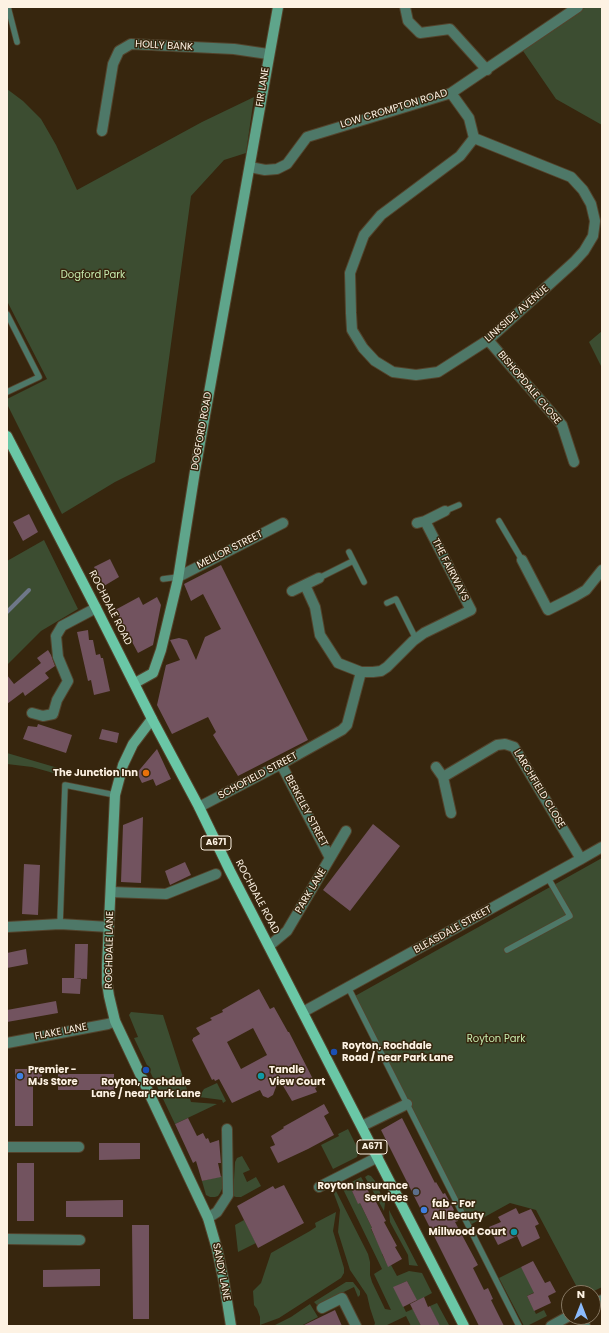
<!DOCTYPE html>
<html>
<head>
<meta charset="utf-8">
<style>
  body { margin:0 }
  #map { position:relative; width:609px; height:1333px; overflow:hidden; background:#37260e; font-family:Poppins,sans-serif }
  canvas { display:block }
  .frame { position:absolute; inset:0; border:8px solid #fdf2e3; pointer-events:none }
  .north { position:absolute; left:561px; top:1285px; width:40px; height:40px; box-sizing:border-box; background:#37260e; border:1px solid #867863; border-radius:50%; rotate:0deg; font-size:11px; font-weight:700; line-height:16px; text-align:center; color:#fdf2e3 }
  .north::after { content:''; display:block; margin:auto; width:14px; height:18px; background:#8abafc; clip-path:polygon(50% 0,100% 100%,50% 72%,0 100%) }
</style>
</head>
<body>
<div id="map">
<canvas width="609" height="1333"></canvas>
<div class="frame"></div>
<div class="north">N</div>
</div>
<script>
const g = document.querySelector('canvas').getContext('2d');
g.lineJoin = 'round';
function fill(path, color) { g.fillStyle = color; g.fill(path, 'evenodd'); }
const toPath = rows => new Path2D(rows.map(r => 'M' + r).join(''));
function trace(path, color, width, dash) { g.strokeStyle = color; g.lineWidth = width; g.lineCap = dash ? 'butt' : 'round'; g.setLineDash(dash || []); g.stroke(path); }
function label(font, color, halo, rows, align = 'center') {
  g.font = font + ' Poppins,sans-serif'; g.lineWidth = 3; g.setLineDash([]); g.textBaseline = 'middle'; g.strokeStyle = halo; g.fillStyle = color; for (const [text, x, y, turn = 0] of rows) {
    g.save(); g.translate(x, y); g.rotate((+turn || 0) * Math.PI / 180); g.textAlign = isNaN(turn) ? turn : align; if (halo) g.strokeText(text, 0, 0); g.fillText(text, 0, 0); g.restore();
  }
}
fill(toPath([
  [586,7,602,7,602,125,556,99,521,48],
  [7,89,23,101,41,119,56,145,77,190,202,122,254,97,246,153,224,160,191,196,155,462,115,482,62,514,7,404,7,399,47,379,7,301],
  [602,331,602,368,589,342],
  [44,540,78,609,41,631,7,665,7,561],
  [7,753,58,768,57,774,32,767,7,764],
  [602,858,602,1287,590,1293,580,1293,536,1210,510,1203,470,1225,355,996],
  [131,1012,163,1015,191,1102,217,1104,175,1124,134,1038,138,1037,129,1015],
  [217,1083,226,1101,223,1103,222,1100,199,1097,204,1089],
  [348,1129,358,1149,358,1153,357,1157,333,1169,321,1145,339,1136,338,1134],
  [242,1156,250,1170,243,1173,247,1182,256,1177,261,1186,241,1197,236,1197,233,1196,235,1162,237,1158],
  [368,1175,371,1176,375,1181,385,1203,384,1211,365,1177],
  [222,1176,222,1189,220,1193,218,1196,215,1197,210,1197,206,1195,202,1181],
  [361,1177,365,1184,352,1191,358,1203,360,1203,372,1228,371,1229,383,1253,382,1254,388,1266,391,1265,397,1276,409,1271,422,1273,432,1293,417,1301,407,1281,394,1287,406,1312,413,1309,421,1326,411,1326,406,1316,385,1326,374,1326,375,1323,370,1308,367,1295,350,1270,338,1232,340,1210,334,1194,336,1191,368,1254,370,1262,370,1275,372,1282,385,1309,391,1310,374,1274,382,1269,342,1187],
  [389,1210,418,1266,409,1265,408,1255,390,1222],
  [336,1212,333,1231,344,1268,344,1273,341,1278,279,1318,260,1325,260,1317,257,1309,254,1305,253,1291,261,1283,271,1253,310,1231,316,1227,315,1223],
  [244,1220,256,1243,238,1252,235,1225],
  [521,1267,543,1288,527,1296,536,1314,544,1310,547,1316,527,1326,524,1326,499,1278],
  [346,1282,353,1282,360,1291,360,1295,358,1297,354,1287,317,1305,314,1302],
  [437,1303,449,1325,446,1326,439,1326,430,1306],
  [310,1304,318,1317,301,1326,273,1326,291,1317]
]), '#3c4d31');
trace(toPath([
  [7,612,29,590]
]), '#6e7789', 4);
fill(toPath([
  [29,514,38,532,23,541,13,522],
  [110,559,119,577,104,586,94,567],
  [221,565,308,740,238,776,213,735,216,732,208,717,172,734,157,705,166,665,180,660,170,640,179,638,187,640,196,660,205,637,221,629,203,594,191,601,184,584],
  [139,597,143,605,157,597,161,605,153,645,138,653,115,610],
  [88,630,89,640,93,640,96,655,100,654,101,658,103,658,110,691,94,695,91,680,88,681,77,632],
  [48,650,51,655,55,666,45,673,49,678,25,696,23,692,7,704,7,675,14,684,41,663,37,658],
  [38,724,72,735,66,753,23,739,28,726,37,727],
  [102,729,119,733,117,743,99,739],
  [157,749,171,779,156,786,153,779,142,783,139,777,136,774],
  [143,817,141,883,121,882,123,825],
  [373,824,400,846,350,911,323,890],
  [185,862,191,875,170,885,165,871],
  [24,864,40,865,38,915,22,914],
  [75,944,88,944,87,979,74,978],
  [26,949,28,964,7,968,7,953],
  [62,978,81,978,80,994,62,993],
  [259,989,270,1009,274,1007,288,1032,289,1032,317,1087,315,1088,317,1092,292,1101,279,1079,273,1095,268,1098,263,1096,260,1090,232,1103,219,1079,215,1081,214,1079,212,1080,192,1040,193,1039,193,1038,200,1034,196,1028,212,1020,210,1018,223,1012,222,1010],
  [253,1028,267,1055,241,1069,227,1042],
  [56,1001,58,1013,7,1022,7,1010],
  [15,1069,42,1069,42,1079,33,1079,33,1126,15,1126],
  [58,1074,114,1074,114,1090,58,1090],
  [324,1104,329,1113,324,1116,334,1135,308,1149,278,1163,270,1147,275,1145,271,1136,284,1128,283,1127],
  [188,1118,197,1136,203,1133,206,1139,208,1138,210,1143,219,1140,221,1163,218,1163,221,1177,202,1181,196,1161,193,1163,175,1124],
  [402,1118,435,1183,436,1182,443,1194,445,1193,454,1210,453,1211,458,1221,455,1222,478,1265,473,1268,484,1290,488,1288,493,1299,491,1300,504,1326,479,1326,381,1130],
  [99,1143,140,1143,140,1159,99,1160],
  [17,1163,34,1163,34,1221,17,1221],
  [365,1184,371,1197,373,1196,386,1221,384,1222,397,1246,395,1247,402,1259,388,1267,371,1228,372,1228,360,1203,358,1204,352,1191],
  [284,1185,304,1223,258,1248,237,1206,273,1186,275,1189],
  [123,1200,123,1217,66,1217,66,1201],
  [516,1208,519,1214,531,1209,539,1224,535,1226,540,1238,522,1247,517,1236,498,1245,489,1227,501,1222,498,1217],
  [132,1225,149,1225,149,1319,133,1319],
  [533,1261,545,1283,550,1281,556,1292,548,1296,551,1303,534,1311,527,1296,534,1293,521,1267],
  [100,1269,100,1286,43,1287,43,1270],
  [407,1281,417,1300,403,1307,393,1287],
  [424,1297,428,1307,430,1306,440,1326,421,1326,410,1304],
  [335,1310,342,1326,302,1326]
]), '#72535f');
const lane = toPath([
  [8,7,17,42],
  [7,314,39,377,7,392],
  [445,511,459,505],
  [499,521,522,560],
  [349,552,364,582],
  [319,578,353,561],
  [163,579,178,577],
  [387,603,396,599,416,639],
  [60,924,65,785,115,795],
  [507,950,570,916,548,878],
  [348,987,519,1326]
]);
const street = toPath([
  [405,7,408,21,420,33,450,29,487,70],
  [451,93,469,118,474,138,571,177,583,190,591,204,595,221,593,236,584,251,574,262,488,340,438,372,416,375,393,372,375,361,363,348,352,330,351,313,350,273,364,235,381,215,460,156,474,138],
  [102,131,113,64,119,51,131,44,234,49,268,54],
  [250,167,265,170,277,169,287,164,307,137,451,93,578,7],
  [488,340,562,425,574,462],
  [417,523,425,521,445,511],
  [522,560,548,610,574,597,586,590,602,570],
  [178,577,283,523],
  [305,585,315,607,320,635,338,663,361,672,373,672,381,671,387,667,413,641,424,633,471,610,425,521],
  [292,591,319,578],
  [32,713,43,716,53,714,57,700,68,681,58,657,56,636,62,626,96,608],
  [281,764,330,858],
  [436,767,443,777,451,813],
  [443,777,497,745,505,744,514,747,581,859],
  [199,807,281,764,342,730,347,725,361,672],
  [111,892,166,894,216,874],
  [7,927,60,924,109,927],
  [269,946,287,931,346,831],
  [303,1012,581,859,602,847],
  [7,1043,108,1024,115,1021],
  [362,1126,407,1104],
  [7,1147,79,1147],
  [319,1187,378,1157],
  [208,1218,217,1212,228,1195,227,1129],
  [7,1239,80,1240],
  [593,1304,602,1300],
  [322,1308,342,1298,356,1326],
  [580,1317,585,1326],
  [551,1326,569,1316]
]);
const secondary = toPath([
  [135,683,153,673,161,650,178,579,195,471,278,7],
  [152,719,133,744,123,765,115,795,107,965,107,983,109,996,115,1021,208,1218,217,1249,224,1282,231,1326]
]);
const primary = toPath([
  [7,436,96,608,152,719,199,807,230,871,464,1326]
]);
trace(lane, '#53432c', 7);
trace(street, '#53432c', 12);
trace(secondary, '#53432c', 12);
trace(primary, '#53432c', 12);
trace(lane, '#4e7868', 5.5);
trace(street, '#4e7868', 10);
trace(secondary, '#5fa58b', 10);
trace(primary, '#6ac7a6', 10);
for (const [x, y, r, color] of [
  [146,773,4,"#e8710a"],
  [334,1052,4,"#1a4fb4"],
  [146,1070,4,"#1a4fb4"],
  [20,1076,4,"#3f7fe0"],
  [261,1076,4,"#0f9aa8"],
  [416,1192,4,"#5c6f8a"],
  [424,1210,4,"#3f7fe0"],
  [514,1232,4,"#0f9aa8"]
]) { const dot = new Path2D(); dot.arc(x, y, r, 0, 2 * Math.PI); g.fillStyle = color; g.fill(dot); trace(dot, '#37260e', 1.5); }
for (const [x, y, w] of [
  [216,843,30],
  [372,1147,30]
]) { const box = new Path2D(); box.roundRect(x - w / 2, y - 7, w, 14, 3); g.fillStyle = '#37260e'; g.fill(box); trace(box, '#fdf2e3', 1); }
label('bold 9px', '#fdf2e3', null, [
  ["A671",216,843],
  ["A671",372,1147]
]);
label('10px', '#fdf2e3', '#37260e', [
  ["HOLLY BANK",164,46,3],
  ["FIR LANE",263,87,-81],
  ["LOW CROMPTON ROAD",394,109,-17],
  ["LINKSIDE AVENUE",517,314,-41],
  ["BISHOPDALE CLOSE",529,388,50],
  ["DOGFORD ROAD",202,431,-80],
  ["MELLOR STREET",230,550,-27],
  ["THE FAIRWAYS",450,570,63],
  ["ROCHDALE ROAD",110,608,63],
  ["SCHOFIELD STREET",258,776,-28],
  ["LARCHFIELD CLOSE",539,789,59],
  ["BERKELEY STREET",306,811,62],
  ["PARK LANE",311,891,-59],
  ["ROCHDALE ROAD",257,897,62],
  ["BLEASDALE STREET",453,930,-29],
  ["ROCHDALE LANE",110,950,-89],
  ["FLAKE LANE",61,1032,-11],
  ["SANDY LANE",221,1272,79]
]);
label('10px', '#c6ebae', '#37260e', [
  ["Dogford Park",93,275],
  ["Royton Park",496,1039]
]);
label('bold 10px', '#fdf2e3', '#37260e', [
  ["The Junction Inn",138,773,"right"],
  ["Royton, Rochdale",342,1046],
  ["Road / near Park Lane",342,1058],
  ["Premier -",28,1070],
  ["MJs Store",28,1082],
  ["Tandle",269,1070],
  ["View Court",269,1082],
  ["Royton, Rochdale",146,1082,"center"],
  ["Lane / near Park Lane",146,1094,"center"],
  ["Royton Insurance",408,1186,"right"],
  ["Services",408,1198,"right"],
  ["fab - For",432,1204],
  ["All Beauty",432,1216],
  ["Millwood Court",506,1232,"right"]
], 'left');
</script>
</body>
</html>
